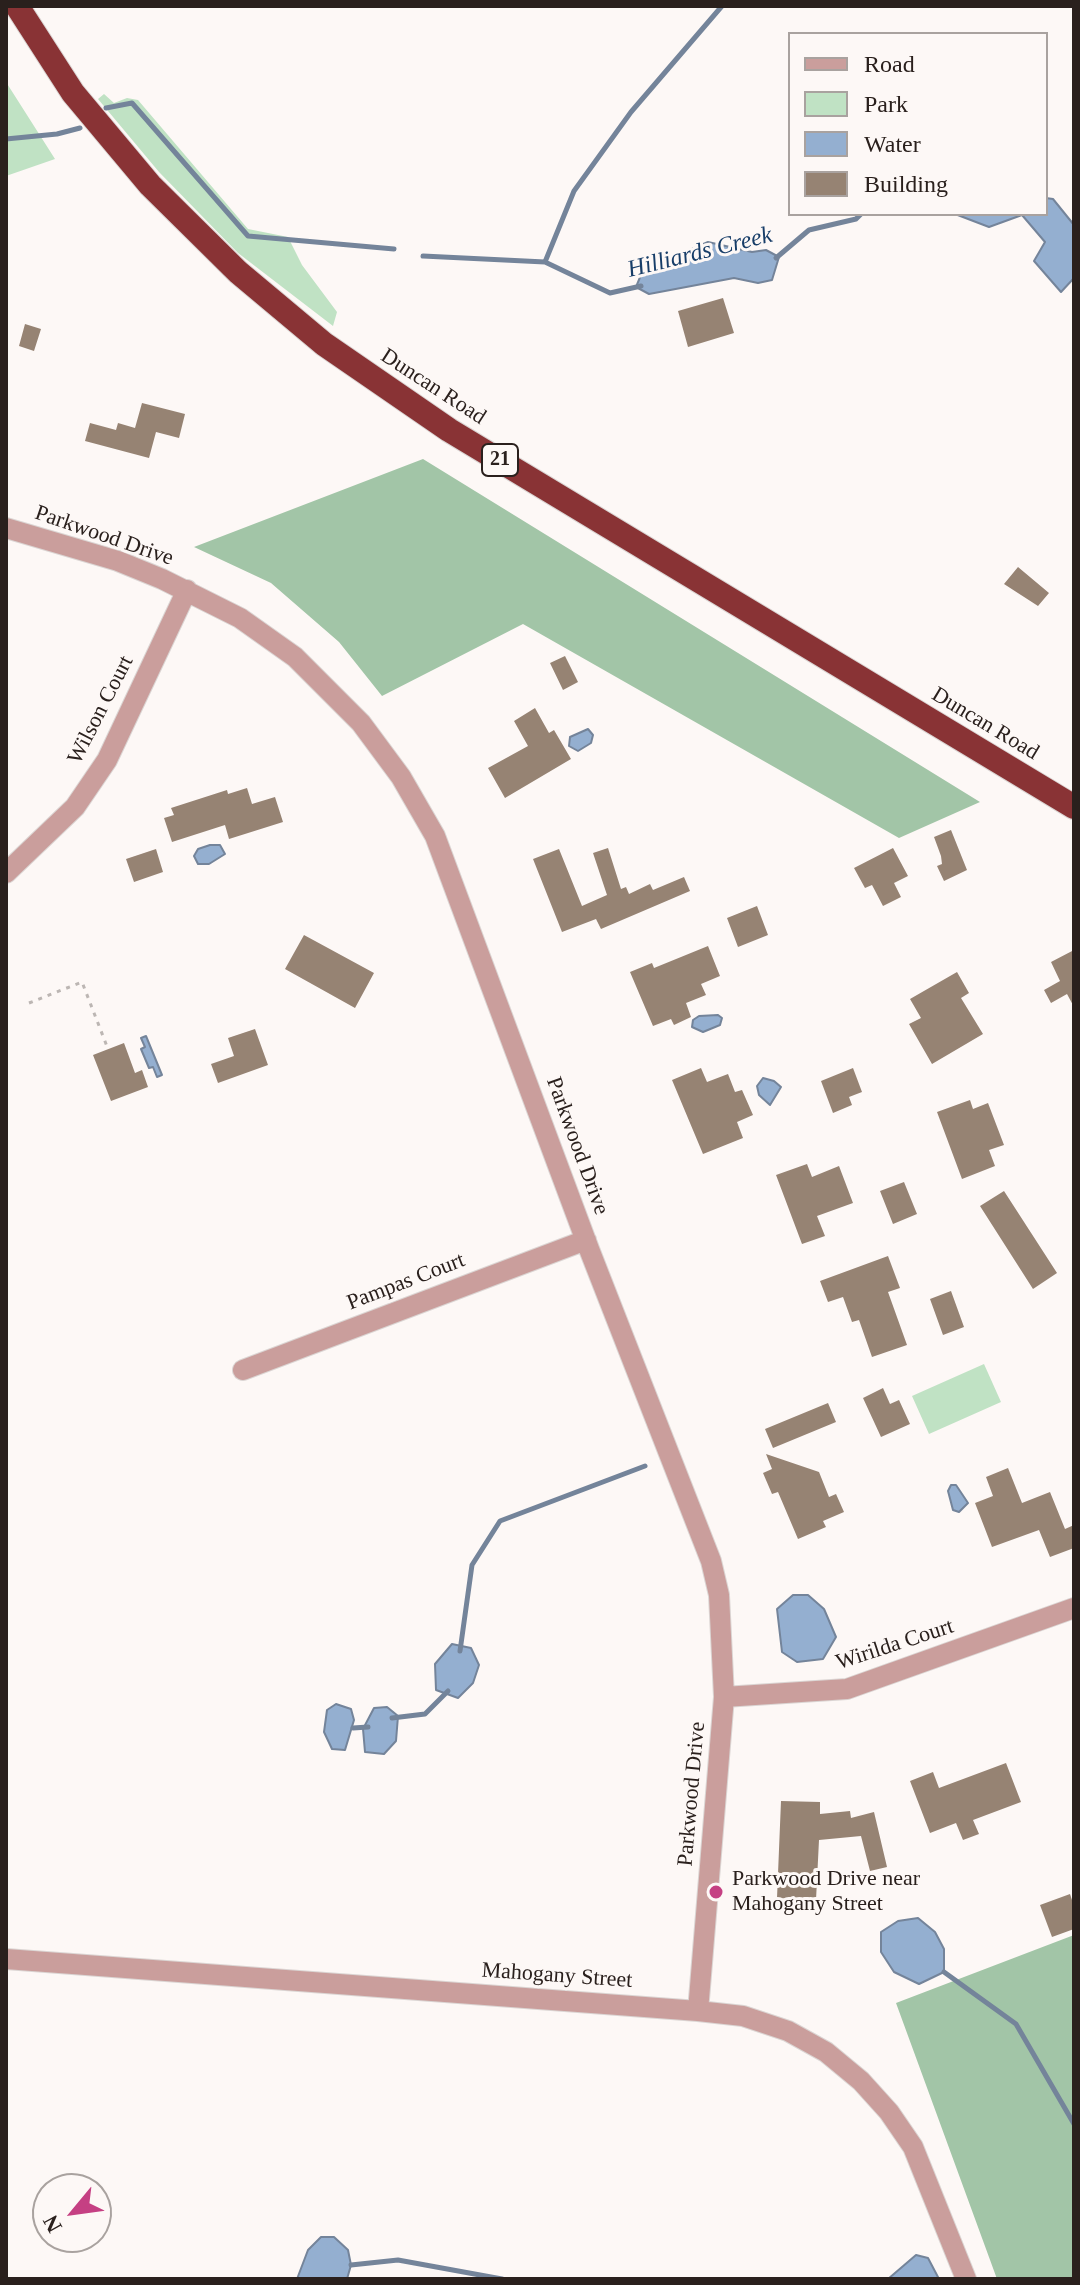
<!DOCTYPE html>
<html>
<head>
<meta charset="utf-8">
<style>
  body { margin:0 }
  #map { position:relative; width:1080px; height:2285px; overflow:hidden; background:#fdf8f6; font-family:"Times New Roman",serif }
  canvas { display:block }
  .frame { position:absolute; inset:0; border:8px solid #2a201d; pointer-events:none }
  .legend { position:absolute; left:788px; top:32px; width:260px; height:184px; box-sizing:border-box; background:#fdf8f6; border:2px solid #a9a29f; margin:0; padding:10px 14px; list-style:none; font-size:24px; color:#2a201d }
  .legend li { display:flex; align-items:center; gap:16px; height:40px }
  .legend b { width:40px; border:2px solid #a9a29f }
  .north { position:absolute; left:32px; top:2173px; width:80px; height:80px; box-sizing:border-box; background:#fdf8f6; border:2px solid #a9a29f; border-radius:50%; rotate:241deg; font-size:22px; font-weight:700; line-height:32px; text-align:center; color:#2a201d }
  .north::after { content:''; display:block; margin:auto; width:28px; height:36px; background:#c54083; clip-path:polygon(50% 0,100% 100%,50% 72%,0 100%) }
</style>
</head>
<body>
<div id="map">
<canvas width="1080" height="2285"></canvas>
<div class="frame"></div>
<ul class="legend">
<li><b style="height:10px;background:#ca9e9c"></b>Road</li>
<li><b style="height:22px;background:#c0e2c4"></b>Park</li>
<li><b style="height:22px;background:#94afd0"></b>Water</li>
<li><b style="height:22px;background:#968373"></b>Building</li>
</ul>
<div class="north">N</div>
</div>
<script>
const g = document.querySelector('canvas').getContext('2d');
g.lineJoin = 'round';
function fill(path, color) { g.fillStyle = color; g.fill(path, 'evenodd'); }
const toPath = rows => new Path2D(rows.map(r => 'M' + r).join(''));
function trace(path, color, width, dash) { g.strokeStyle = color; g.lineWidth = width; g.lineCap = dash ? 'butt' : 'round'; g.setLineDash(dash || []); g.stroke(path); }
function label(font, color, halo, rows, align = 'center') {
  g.font = font + ' "Times New Roman",serif'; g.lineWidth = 6; g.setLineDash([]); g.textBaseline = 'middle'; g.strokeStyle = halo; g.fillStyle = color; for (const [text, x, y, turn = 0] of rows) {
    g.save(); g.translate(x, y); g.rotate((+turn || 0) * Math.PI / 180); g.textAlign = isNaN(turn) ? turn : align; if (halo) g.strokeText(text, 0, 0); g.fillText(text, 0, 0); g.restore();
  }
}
fill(toPath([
  [6,82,55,159,6,176],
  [104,94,114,103,127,98,138,100,248,229,288,237,302,265,337,312,333,326,238,253,159,172,98,99],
  [984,1364,1001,1402,929,1434,912,1396]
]), '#c0e2c4');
fill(toPath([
  [423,459,980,802,899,838,523,624,382,696,339,642,271,583,194,547],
  [1074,1935,1074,2279,997,2279,896,2003]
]), '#a2c5a7');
const water = toPath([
  [1046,198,1053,199,1074,225,1074,278,1061,292,1034,261,1045,242,1022,215,989,227,955,214,1046,214,1046,198],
  [708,242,752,252,766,250,779,257,772,280,758,283,734,278,649,294,636,287,643,270,708,242],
  [588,729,593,735,591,743,578,751,569,746,570,737,588,729],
  [210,845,220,845,225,854,209,864,198,864,194,856,198,849,210,845],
  [718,1015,722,1018,720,1025,703,1032,692,1027,693,1020,699,1016,718,1015],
  [146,1036,162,1075,157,1077,153,1067,149,1068,141,1049,145,1047,141,1038,146,1036],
  [763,1078,774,1081,781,1087,770,1105,759,1095,757,1086,763,1078],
  [951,1485,956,1485,968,1503,959,1512,953,1510,948,1491,951,1485],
  [793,1595,808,1595,824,1609,836,1637,823,1659,797,1662,782,1652,777,1609,793,1595],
  [452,1644,471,1648,479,1665,473,1683,458,1698,436,1690,435,1664,452,1644],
  [336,1704,351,1709,354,1720,345,1750,332,1749,324,1732,327,1710,336,1704],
  [387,1707,398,1716,396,1741,384,1754,365,1752,363,1729,374,1708,387,1707],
  [918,1918,935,1932,944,1949,944,1972,919,1984,894,1972,881,1952,881,1932,898,1921,918,1918],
  [321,2237,334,2237,348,2250,351,2265,347,2279,297,2279,308,2250,321,2237],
  [916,2255,928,2258,939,2279,888,2279,916,2255]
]);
fill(water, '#94afd0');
trace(water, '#74849a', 2);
trace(toPath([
  [106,108,132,103,248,236,394,249],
  [6,139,57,134,80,128],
  [423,256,545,262,610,293,641,286],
  [776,258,809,230,856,219,861,214],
  [545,262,574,191,631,112,722,6],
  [460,1651,472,1565,500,1521,645,1466],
  [392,1718,425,1714,448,1691],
  [353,1728,368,1727],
  [944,1972,1016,2024,1074,2124],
  [351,2265,398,2260,502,2279]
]), '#74849a', 5);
fill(toPath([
  [723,298,734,333,688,347,678,311],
  [25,324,41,329,34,351,19,346],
  [142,403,185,414,179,438,156,432,149,458,85,441,90,423,116,430,118,423,135,428],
  [1018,567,1049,593,1038,606,1004,584],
  [565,656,578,682,563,690,550,663],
  [535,708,549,733,554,730,571,759,505,798,488,768,528,746,514,721],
  [247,788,252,804,275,797,283,822,229,839,225,825,172,842,164,818,174,815,171,808,227,790,228,794],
  [951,830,967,870,944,881,937,866,942,864,941,856,934,837],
  [608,848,621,889,626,887,629,894,650,884,653,890,684,877,690,891,601,929,596,919,562,932,533,859,559,849,582,906,607,895,593,853],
  [893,848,908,876,894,883,901,897,883,906,872,885,865,888,854,868],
  [156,849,163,872,134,882,126,859],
  [757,906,768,935,738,947,727,918],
  [304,935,374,973,355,1008,285,969],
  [708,946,720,976,701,984,706,995,686,1003,691,1017,674,1025,671,1019,653,1026,630,972,652,963,654,968],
  [1074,950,1074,1007,1067,994,1051,1003,1044,990,1060,981,1051,962],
  [957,972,969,993,961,998,983,1034,932,1064,909,1024,921,1018,910,999],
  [255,1029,268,1065,218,1083,211,1064,234,1056,228,1038],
  [124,1043,135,1073,142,1070,148,1087,111,1101,93,1055],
  [701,1068,707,1082,728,1074,735,1092,742,1090,753,1115,737,1122,743,1138,703,1154,672,1080],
  [853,1068,862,1092,849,1097,852,1105,833,1113,821,1081],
  [970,1100,973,1109,988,1103,1004,1145,989,1150,995,1166,962,1179,937,1112],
  [807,1164,812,1177,839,1166,853,1203,817,1216,825,1236,802,1244,776,1175],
  [904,1182,917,1214,893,1224,880,1191],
  [1004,1191,1057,1273,1033,1289,980,1206],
  [888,1256,900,1288,888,1292,907,1345,872,1357,859,1320,852,1322,843,1297,828,1302,820,1281],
  [951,1291,964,1327,943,1335,930,1299],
  [883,1388,890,1404,899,1400,910,1424,881,1437,863,1398],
  [828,1403,836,1422,773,1448,765,1429],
  [766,1454,819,1472,829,1497,836,1494,844,1512,823,1521,826,1527,798,1539,778,1492,772,1494,763,1473,772,1469],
  [1008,1468,1022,1503,1050,1492,1065,1529,1074,1525,1074,1548,1050,1557,1039,1530,992,1547,975,1503,993,1496,986,1477],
  [1006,1763,1021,1802,973,1820,979,1834,963,1840,956,1823,930,1833,910,1781,933,1772,939,1788],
  [781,1801,820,1802,820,1814,850,1811,851,1818,874,1812,887,1867,870,1871,861,1836,819,1840,816,1900,777,1898],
  [1070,1894,1074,1906,1074,1929,1052,1937,1040,1905]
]), '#968373');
const minor = toPath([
  [6,528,118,561,162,579,240,618,295,657,361,723,401,777,435,836,589,1249,711,1561,719,1595,724,1697,698,2011],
  [6,873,75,807,107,760,187,590],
  [243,1370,586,1240],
  [724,1697,847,1689,1074,1608],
  [6,1959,698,2011,743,2016,788,2031,826,2052,861,2081,889,2112,913,2147,966,2279]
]);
const highway = toPath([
  [17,6,73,93,150,185,238,272,324,344,449,430,1074,807]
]);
trace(minor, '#dbd5d3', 22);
trace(highway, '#dbd5d3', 26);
trace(toPath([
  [29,1003,82,982,108,1049]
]), '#bcb6b3', 3, [4, 6]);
trace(minor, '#ca9e9c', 20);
trace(highway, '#893335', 24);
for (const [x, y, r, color] of [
  [716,1892,8,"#c54083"]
]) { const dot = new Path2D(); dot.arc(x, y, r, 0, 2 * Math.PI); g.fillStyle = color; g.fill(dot); trace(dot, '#fdf8f6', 3); }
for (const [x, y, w] of [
  [500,460,36]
]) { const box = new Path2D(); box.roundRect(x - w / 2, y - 16, w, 32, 6); g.fillStyle = '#fdf8f6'; g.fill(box); trace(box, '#2a201d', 2); }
label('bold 20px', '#2a201d', null, [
  ["21",500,460]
]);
label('22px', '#2a201d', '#fdf8f6', [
  ["Duncan Road",433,387,33],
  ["Parkwood Drive",104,536,19],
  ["Wilson Court",101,710,-63],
  ["Duncan Road",985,724,31],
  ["Parkwood Drive",577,1146,70],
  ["Pampas Court",406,1282,-21],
  ["Wirilda Court",895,1645,-18],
  ["Parkwood Drive",692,1794,-85],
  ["Mahogany Street",557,1976,4]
]);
label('22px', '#2a201d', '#fdf8f6', [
  ["Parkwood Drive near",732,1879],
  ["Mahogany Street",732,1904]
], 'left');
label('italic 24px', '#173d68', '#fdf8f6', [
  ["Hilliards Creek",700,253,-14]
]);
</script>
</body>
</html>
